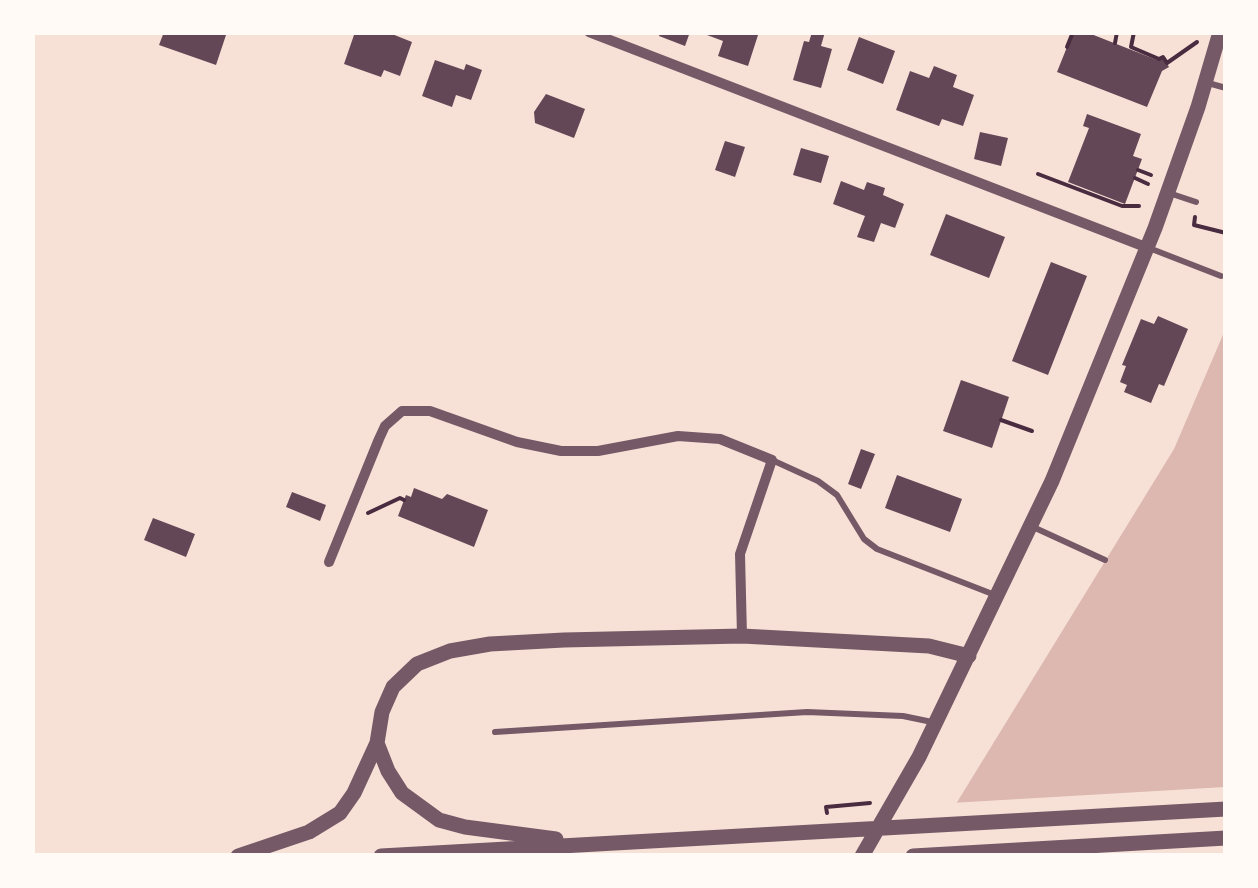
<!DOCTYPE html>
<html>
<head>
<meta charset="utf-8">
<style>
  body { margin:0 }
  #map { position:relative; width:1258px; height:888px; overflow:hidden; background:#f7e1d7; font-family:Georgia,serif }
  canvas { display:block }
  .frame { position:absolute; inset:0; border:35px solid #fffaf5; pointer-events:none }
</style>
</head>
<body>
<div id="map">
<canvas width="1258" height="888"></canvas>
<div class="frame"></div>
</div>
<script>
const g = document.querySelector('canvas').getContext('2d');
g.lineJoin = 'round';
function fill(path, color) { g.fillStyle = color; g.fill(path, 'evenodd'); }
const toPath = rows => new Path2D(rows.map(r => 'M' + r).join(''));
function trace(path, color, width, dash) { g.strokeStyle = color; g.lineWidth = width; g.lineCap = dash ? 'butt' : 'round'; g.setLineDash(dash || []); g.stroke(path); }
fill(toPath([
  [1225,330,1225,855,924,856,1174,449]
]), '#dcb8b0');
fill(toPath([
  [1225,787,1225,856,919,855,951,803]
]), '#f7e1d7');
fill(toPath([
  [164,32,227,32,216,65,159,45],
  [355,32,387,32,412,42,400,76,384,70,381,77,344,64],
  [660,32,690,32,685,46,659,36],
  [699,32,759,32,748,66,718,56,723,41],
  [812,32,825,32,821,46,832,49,821,88,793,80,804,41,809,42],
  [1073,32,1086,32,1157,60,1163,57,1169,67,1162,71,1147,107,1057,72],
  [859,37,895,51,883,84,847,70],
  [435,60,464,70,466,64,482,70,471,100,456,95,452,107,422,96],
  [934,66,957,75,953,87,974,95,963,126,942,119,939,126,896,110,910,71,929,78],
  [546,94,585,109,574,138,535,123,534,112],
  [1087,114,1141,134,1133,156,1142,159,1125,204,1068,182,1089,128,1083,126],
  [980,132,1008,138,1001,166,974,159],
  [725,141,745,147,735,177,715,170],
  [801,148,829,156,821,183,793,175],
  [841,181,864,190,867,182,885,188,883,195,904,204,895,228,881,223,874,242,857,237,865,216,833,204],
  [946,214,1005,237,989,278,930,255],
  [1051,262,1087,276,1048,375,1012,361],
  [1158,316,1188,329,1164,386,1159,384,1151,403,1124,392,1127,385,1120,382,1126,366,1122,365,1141,319,1154,324],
  [961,380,1009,397,992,448,943,431],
  [861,449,875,454,861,489,848,484],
  [897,475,962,499,950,532,885,508],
  [414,488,442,499,447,494,488,510,474,547,398,516,406,495,411,497],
  [292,492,326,505,320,521,286,507],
  [153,518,195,534,186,557,144,540]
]), '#644757');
trace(toPath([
  [1134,32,1131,47,1159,59,1163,57,1167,63,1197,42],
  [1115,43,1117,32],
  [1067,47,1073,32],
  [1138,170,1151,175],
  [1038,174,1122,206,1139,206],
  [1135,178,1148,184],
  [1195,217,1194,225,1226,233],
  [1001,420,1032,431],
  [368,513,400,498,404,500],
  [827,813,826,807,870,803]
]), '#4a2c40', 4);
trace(toPath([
  [1208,83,1226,88],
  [1169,193,1196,202],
  [1149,248,1221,276],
  [772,460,818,481,837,495,864,539,877,549,995,595],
  [1033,527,1105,560],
  [495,732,807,712,903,716,932,722]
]), '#755966', 6);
trace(toPath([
  [589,32,1148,248],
  [329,562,379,439,385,426,402,411,430,411,517,442,561,451,598,451,678,436,720,439,772,460,740,554,742,636]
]), '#755966', 10);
trace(toPath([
  [377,743,388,771,402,793,439,820,465,827,556,839],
  [238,856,309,832,340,813,354,793,377,743,382,712,393,687,417,664,450,651,490,644,564,640,742,636,929,646,969,656],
  [381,856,1226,809],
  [862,856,919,757,1052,481,1155,228,1198,107,1220,32],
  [913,856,1226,838]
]), '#755966', 15);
</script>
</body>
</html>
